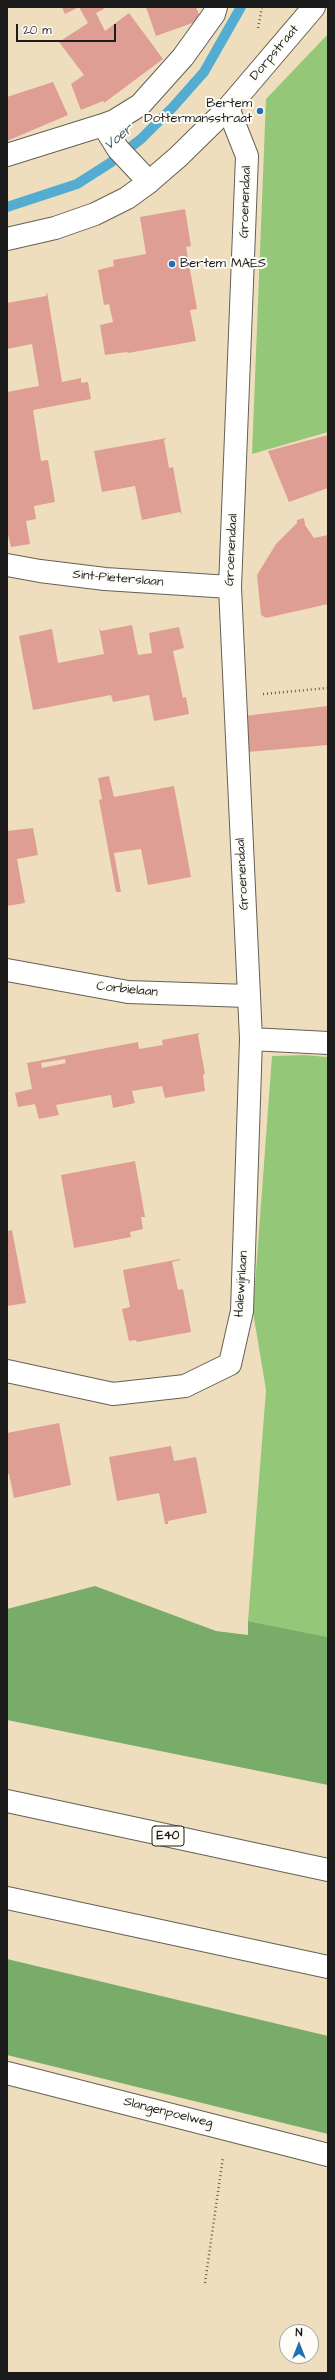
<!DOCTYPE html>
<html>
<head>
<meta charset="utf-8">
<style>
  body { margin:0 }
  #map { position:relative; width:335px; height:2380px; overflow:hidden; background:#efdebd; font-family:"Architects Daughter",sans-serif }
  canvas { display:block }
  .frame { position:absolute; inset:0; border:8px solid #1c1c1c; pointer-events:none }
  .north { position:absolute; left:279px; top:2324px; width:40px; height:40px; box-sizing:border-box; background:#fdfcf7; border:1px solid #a3a29f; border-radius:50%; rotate:0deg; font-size:11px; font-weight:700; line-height:16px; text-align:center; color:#1c1c1c }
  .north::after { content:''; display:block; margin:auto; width:14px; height:18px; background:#1f6fb2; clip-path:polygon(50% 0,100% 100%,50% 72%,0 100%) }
  .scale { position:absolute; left:16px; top:24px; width:100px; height:18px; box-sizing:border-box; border:2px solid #1c1c1c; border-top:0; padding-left:5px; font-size:12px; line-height:14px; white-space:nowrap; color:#1c1c1c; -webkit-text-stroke:3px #fdfcf7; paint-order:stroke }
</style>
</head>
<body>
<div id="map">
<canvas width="335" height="2380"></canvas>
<div class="frame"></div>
<div class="north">N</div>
<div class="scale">20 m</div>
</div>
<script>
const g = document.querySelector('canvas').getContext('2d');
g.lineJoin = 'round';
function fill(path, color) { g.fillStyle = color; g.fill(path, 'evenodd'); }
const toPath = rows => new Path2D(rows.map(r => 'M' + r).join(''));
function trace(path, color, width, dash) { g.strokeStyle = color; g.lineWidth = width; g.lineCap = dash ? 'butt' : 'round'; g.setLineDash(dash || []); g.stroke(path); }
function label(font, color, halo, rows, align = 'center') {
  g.font = font + ' "Architects Daughter",sans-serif'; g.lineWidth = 4; g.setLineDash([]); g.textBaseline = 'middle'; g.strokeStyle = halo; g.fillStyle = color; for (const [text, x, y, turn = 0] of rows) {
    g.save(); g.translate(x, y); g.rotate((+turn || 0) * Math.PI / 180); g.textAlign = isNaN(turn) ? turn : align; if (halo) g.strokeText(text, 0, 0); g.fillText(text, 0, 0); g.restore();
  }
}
fill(toPath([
  [328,34,328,432,252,454,266,99],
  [304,1055,328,1057,328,1637,248,1621,266,1390,253,1312,272,1056]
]), '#95c778');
fill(toPath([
  [95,1586,216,1631,248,1635,248,1621,328,1637,328,1785,7,1720,7,1609],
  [7,1959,328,2036,328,2134,7,2055]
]), '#78ac68');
trace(toPath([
  [7,207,77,184,110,163,141,139,173,107,204,72,241,7]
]), '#54acd1', 10);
fill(toPath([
  [62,7,79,7,65,14],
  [79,7,103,7,104,9,96,13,105,31,129,13,163,59,104,103,103,101,81,110,71,84,84,75,59,42,88,23],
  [146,7,196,7,201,20,156,36],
  [53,82,68,115,7,141,7,97],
  [185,209,191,246,186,247,197,309,190,310,196,341,128,353,127,352,105,355,100,325,113,322,109,304,104,305,98,270,114,266,113,260,146,254,140,217],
  [47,292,62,382,81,378,81,383,88,382,91,399,33,410,41,461,48,460,55,502,34,506,36,519,26,521,30,544,11,547,7,531,7,392,39,386,32,344,7,349,7,303,46,296],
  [328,435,328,488,289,502,268,451],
  [167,438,164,440,169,468,173,467,182,515,180,512,142,520,135,486,102,492,94,451],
  [304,518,305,525,314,538,328,535,328,604,266,618,261,615,257,575,276,544,297,523,297,520],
  [132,625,138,655,152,653,149,633,179,627,184,648,173,651,183,698,186,697,189,714,154,721,149,695,113,702,111,695,33,710,19,636,52,629,58,663,104,654,99,628,101,631],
  [328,706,328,745,248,752,244,716],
  [109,776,114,797,174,786,191,877,148,885,141,849,114,853,121,892,116,892,99,800,102,799,98,778],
  [33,828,38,855,17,859,25,903,7,906,7,831],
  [200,1033,198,1035,205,1074,203,1075,205,1091,165,1098,162,1086,132,1091,135,1103,113,1108,111,1095,56,1105,59,1115,39,1119,35,1104,18,1107,15,1093,32,1089,27,1063,138,1042,139,1049,163,1045,162,1040],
  [65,1059,66,1063,42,1068,41,1063],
  [135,1161,145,1217,141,1217,143,1229,130,1232,131,1237,74,1248,61,1175],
  [12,1230,26,1303,7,1306,7,1231],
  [180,1259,180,1260,172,1262,178,1290,183,1289,191,1332,137,1342,136,1340,129,1341,122,1309,130,1307,123,1270],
  [59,1423,71,1485,14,1498,9,1474,7,1474,7,1433],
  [171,1446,174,1461,196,1457,207,1513,168,1521,168,1524,165,1524,159,1493,117,1501,109,1457]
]), '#de9e94');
const minor = toPath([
  [7,155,103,125],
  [149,182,118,149,103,125,114,121,140,105,183,57,214,14,216,7],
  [7,565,40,571,105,579,230,587],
  [7,970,128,992,248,996],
  [251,1039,328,1043],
  [7,1371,113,1394,185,1386,230,1364,242,1311,251,1039,230,587,247,156,228,108],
  [7,2073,328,2155]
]);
const tertiary = toPath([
  [7,239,55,228,95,214,127,198,149,182,178,157,228,108,314,7]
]);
const motorway = toPath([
  [7,1801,328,1870],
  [7,1898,328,1967]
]);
trace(minor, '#666054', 24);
trace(tertiary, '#666054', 24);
trace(motorway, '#666054', 24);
trace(toPath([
  [258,28,262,7],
  [263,694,328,688],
  [205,2283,223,2157]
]), '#666054', 2.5, [1, 3]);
trace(minor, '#fff', 22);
trace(tertiary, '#fff', 22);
trace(motorway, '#fff', 22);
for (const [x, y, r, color] of [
  [260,111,4,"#1f6fb2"],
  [172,264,4,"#1f6fb2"]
]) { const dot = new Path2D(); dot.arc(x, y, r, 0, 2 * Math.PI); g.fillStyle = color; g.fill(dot); trace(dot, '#fdfcf7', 1.5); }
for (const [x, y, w] of [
  [168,1836,32]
]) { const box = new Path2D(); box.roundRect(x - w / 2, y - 10, w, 20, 3); g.fillStyle = '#fdfcf7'; g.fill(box); trace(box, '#1c1c1c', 1); }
label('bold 12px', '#1c1c1c', null, [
  ["E40",168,1836]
]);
label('13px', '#1c1c1c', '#fdfcf7', [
  ["Dorpstraat",275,53,-50],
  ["Groenendaal",246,202,-88],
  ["Groenendaal",232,550,-87],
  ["Sint-Pieterslaan",118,579,5],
  ["Groenendaal",243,874,-93],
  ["Corbielaan",127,990,6],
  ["Halewijnlaan",242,1284,-86],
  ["Slangenpoelweg",168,2113,14]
]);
label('13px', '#1c1c1c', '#fdfcf7', [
  ["Bertem",252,104],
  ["Dottermansstraat",252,119],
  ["Bertem MAES",180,264,"left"]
], 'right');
label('italic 14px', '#355d6d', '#fdfcf7', [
  ["Voer",119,138,-39]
]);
</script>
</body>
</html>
